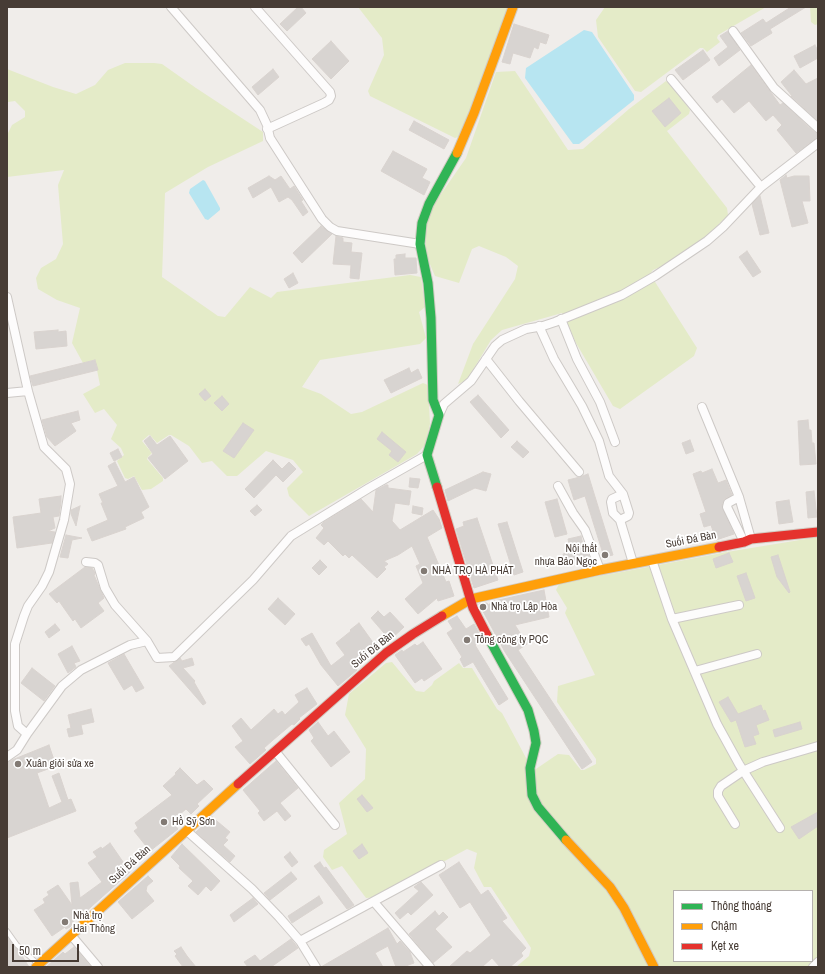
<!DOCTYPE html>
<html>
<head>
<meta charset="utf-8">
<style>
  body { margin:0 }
  #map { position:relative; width:825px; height:974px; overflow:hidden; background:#f0edea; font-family:"Archivo Narrow",sans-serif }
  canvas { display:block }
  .frame { position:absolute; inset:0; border:8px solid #473c35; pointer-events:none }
  .legend { position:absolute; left:673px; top:890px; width:140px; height:72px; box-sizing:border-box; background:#fff; border:1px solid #b5b1ae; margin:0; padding:5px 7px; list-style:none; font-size:12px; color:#473c35 }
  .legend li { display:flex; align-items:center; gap:8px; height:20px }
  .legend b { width:20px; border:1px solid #b5b1ae }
  .scale { position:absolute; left:12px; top:944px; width:67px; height:18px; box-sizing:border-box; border:2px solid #473c35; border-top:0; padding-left:5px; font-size:12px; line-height:14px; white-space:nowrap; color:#473c35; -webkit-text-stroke:3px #fff; paint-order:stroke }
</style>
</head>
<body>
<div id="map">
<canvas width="825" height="974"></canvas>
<div class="frame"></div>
<ul class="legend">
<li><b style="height:5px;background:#30b455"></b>Thông thoáng</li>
<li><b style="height:5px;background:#ff9f0a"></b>Chậm</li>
<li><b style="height:5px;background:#e5322d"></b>Kẹt xe</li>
</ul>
<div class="scale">50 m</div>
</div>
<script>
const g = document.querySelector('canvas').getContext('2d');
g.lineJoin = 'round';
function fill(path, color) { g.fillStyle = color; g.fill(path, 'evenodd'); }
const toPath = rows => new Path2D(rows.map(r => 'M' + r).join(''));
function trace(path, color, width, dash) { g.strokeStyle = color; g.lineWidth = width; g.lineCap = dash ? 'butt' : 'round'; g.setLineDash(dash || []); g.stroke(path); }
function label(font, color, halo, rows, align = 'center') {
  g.font = font + ' "Archivo Narrow",sans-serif'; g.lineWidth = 3.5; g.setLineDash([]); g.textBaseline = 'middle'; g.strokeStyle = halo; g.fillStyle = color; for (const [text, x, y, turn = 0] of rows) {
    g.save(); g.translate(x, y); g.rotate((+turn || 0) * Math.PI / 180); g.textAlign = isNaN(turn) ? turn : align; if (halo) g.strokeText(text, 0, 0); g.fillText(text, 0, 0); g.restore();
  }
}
fill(toPath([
  [358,7,509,7,461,136,455,138,370,96,368,91,384,55,382,38],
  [605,7,766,7,718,35,717,38,720,42,707,52,703,48,700,48,641,92,635,91,598,37,596,20],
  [810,7,818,7,818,24,815,25,811,22],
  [125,63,154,63,162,64,196,88,263,132,263,141,208,167,165,193,162,277,218,316,225,317,250,287,271,298,277,292,410,275,421,277,425,307,419,312,426,338,420,344,320,360,302,387,321,394,351,414,362,412,423,383,428,385,430,424,425,445,417,454,309,516,289,496,287,488,303,472,293,460,266,451,237,476,227,476,212,461,202,463,189,446,171,435,169,435,157,443,150,435,149,435,142,441,152,453,148,457,147,459,163,478,163,481,151,489,142,490,134,476,128,479,125,478,117,461,124,455,121,448,111,439,117,425,104,409,95,413,83,394,100,385,95,360,83,363,72,343,80,308,57,300,38,289,36,278,41,268,56,259,63,244,58,185,64,170,7,177,7,135,12,125,25,117,25,111,15,101,8,102,7,105,7,69,53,87,76,94,95,85,108,70],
  [515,71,568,150,583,149,629,109,666,81,672,85,690,110,689,114,667,131,727,208,728,215,712,231,691,249,665,265,653,270,650,274,697,348,694,356,620,409,613,406,576,343,562,313,502,330,491,340,467,380,458,384,473,344,515,279,518,266,506,257,479,246,472,249,459,283,435,276,426,255,425,228,432,207,466,158,496,72],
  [818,537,818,967,516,967,529,956,531,948,491,887,484,887,474,868,477,853,467,849,378,897,366,898,342,866,332,870,323,857,324,850,347,834,339,803,365,779,366,749,345,715,349,694,386,663,392,662,416,691,424,692,432,685,434,681,459,663,463,668,472,668,497,709,502,713,533,771,558,754,569,755,581,770,584,770,596,764,596,759,557,702,558,686,595,675,565,613,567,608,556,590,560,582,611,574,727,552],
  [674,891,812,891,812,961,674,961]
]), '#e4ebc8');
fill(toPath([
  [584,30,592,32,634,95,634,100,579,144,573,144,525,78,526,68],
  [203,180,205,181,220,208,220,210,208,220,205,219,189,193,190,189]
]), '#b7e5f1');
const building = toPath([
  [298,7,301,7,306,13,287,31,280,24,298,7],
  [791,7,806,7,770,29,772,33,751,46,741,33,763,19,766,23,791,7],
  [514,24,549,35,546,44,540,42,538,49,534,47,530,58,513,53,510,64,502,62,514,24],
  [728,31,740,50,719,66,714,58,728,47,720,36,728,31],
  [331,41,349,61,331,79,312,59,331,41],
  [815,45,818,51,818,58,800,68,794,56,815,45],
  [703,50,710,60,683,80,675,70,703,50],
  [751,65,780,105,783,103,814,132,818,133,818,137,796,153,777,130,782,125,773,115,766,121,749,101,734,113,722,99,717,103,712,97,751,65],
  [273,69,279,77,258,95,252,87,273,69],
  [794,70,806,84,818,78,818,121,791,96,792,96,781,82,794,70],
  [669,98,681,113,665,127,652,111,669,98],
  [414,121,449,140,444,149,409,130,414,121],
  [393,151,427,169,422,178,430,182,424,195,381,171,393,151],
  [786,175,787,178,794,176,809,176,810,201,802,201,808,223,792,227,780,180,786,175],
  [269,176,275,180,281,176,290,189,294,186,303,200,301,201,308,212,303,216,292,200,288,197,279,202,271,187,253,198,248,188,269,176],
  [760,196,769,233,760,235,752,204,760,196],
  [321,226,332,234,302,263,293,253,321,226],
  [336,236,343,238,343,242,352,243,351,252,362,253,359,279,350,278,351,265,333,264,336,236],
  [747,251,761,272,753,277,739,257,747,251],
  [405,254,405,258,416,258,417,273,395,275,394,259,396,259,396,255,405,254],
  [293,273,298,283,289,288,284,279,293,273],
  [58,330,58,332,66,331,67,346,36,349,34,332,58,330],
  [95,360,98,370,33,386,30,376,95,360],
  [409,368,411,373,418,369,422,378,391,393,384,380,409,368],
  [205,389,211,396,205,401,199,394,205,389],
  [478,395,509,430,501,438,470,402,478,395],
  [222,396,229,404,222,411,214,403,222,396],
  [78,411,80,420,71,423,76,431,55,446,47,437,42,420,78,411],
  [808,420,809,430,811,430,812,443,814,443,816,464,800,465,798,421,808,420],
  [243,423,254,430,234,458,223,451,243,423],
  [382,432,406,452,398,462,389,455,392,451,377,439,382,432],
  [150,436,157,445,170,436,188,461,165,479,148,458,153,454,144,441,150,436],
  [690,440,694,451,686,454,682,443,690,440],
  [517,441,529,452,523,458,511,447,517,441],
  [118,449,122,457,114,461,110,453,118,449],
  [273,460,282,469,289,462,296,469,283,482,276,475,254,498,245,489,273,460],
  [115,462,125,482,134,477,149,507,141,512,144,518,125,527,126,529,92,541,87,529,108,520,101,503,103,503,99,494,118,486,108,466,115,462],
  [712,469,718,483,726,480,732,495,724,499,722,506,734,534,716,540,711,525,704,527,700,514,706,512,693,474,701,471,702,473,712,469],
  [483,472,491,474,486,491,475,488,448,501,445,490,483,472],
  [588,474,613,555,604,557,585,496,574,500,568,480,580,477,588,474],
  [410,478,420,479,418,488,409,487,410,478],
  [386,485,388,485,388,488,411,491,409,505,395,503,392,521,400,530,433,510,439,519,442,528,427,537,446,582,449,581,454,596,438,601,437,598,418,614,405,599,423,583,416,566,420,564,412,546,398,555,384,561,388,564,384,567,386,569,377,578,352,555,349,558,345,554,343,556,328,541,324,545,316,538,324,528,321,525,324,522,361,499,373,512,376,490,386,485],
  [814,491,817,517,808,518,806,492,814,491],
  [61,496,61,502,59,516,53,517,55,528,48,531,55,532,52,543,17,548,13,517,41,513,39,499,61,496],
  [557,499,567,534,555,537,545,502,557,499],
  [789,500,793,522,779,524,776,502,789,500],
  [257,505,262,510,255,516,250,511,257,505],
  [80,506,76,526,71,514,71,510,80,506],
  [413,506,423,508,422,515,412,513,413,506],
  [477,518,498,580,474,588,456,529,464,526,463,522,477,518],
  [507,522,523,572,514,575,498,524,507,522],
  [66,535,82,538,72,540,68,558,60,557,66,535],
  [581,536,584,549,586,548,590,560,566,565,563,554,571,552,568,539,581,536],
  [729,553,733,562,716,568,713,559,729,553],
  [778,555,790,592,789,593,777,577,771,557,778,555],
  [320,560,327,567,319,575,312,568,320,560],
  [85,567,92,568,94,571,95,574,94,575,104,598,98,603,104,611,81,628,75,619,73,621,59,601,57,603,49,594,85,567],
  [746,573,755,598,746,601,737,576,746,573],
  [544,590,549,617,515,625,527,644,518,650,592,762,582,769,505,652,479,604,487,603,488,605,494,601,544,590],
  [278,598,295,614,285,625,268,609,278,598],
  [378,611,384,617,390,612,404,627,390,640,371,618,378,611],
  [457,616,466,629,474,624,480,635,478,637,481,642,475,645,508,699,499,705,473,662,464,667,460,659,462,657,447,633,453,629,448,621,457,616],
  [359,623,377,648,354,666,357,670,338,686,321,665,309,644,306,646,301,639,312,633,331,666,345,655,336,643,351,631,350,630,359,623],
  [55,624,60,630,49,638,45,632,55,624],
  [423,642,442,669,424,681,422,678,415,683,395,655,402,650,403,652,415,644,417,646,423,642],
  [72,646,80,661,74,663,76,667,68,673,58,654,72,646],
  [124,654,144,688,136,692,132,685,124,690,108,663,124,654],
  [180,658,182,661,192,658,194,665,183,668,195,681,194,682,206,703,203,705,169,666,180,658],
  [32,668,55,686,44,701,21,683,32,668],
  [307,688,317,704,299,718,300,719,294,725,292,724,273,740,264,748,266,750,250,764,235,747,243,741,232,726,241,718,251,730,274,709,278,714,282,711,285,715,299,702,295,695,307,688],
  [728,697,738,714,761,705,763,711,765,710,769,720,756,725,759,734,753,736,756,744,745,747,736,720,731,722,719,702,728,697],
  [91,709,94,722,81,725,83,734,69,737,67,729,71,728,68,715,91,709],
  [318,722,328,736,334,731,350,752,331,767,311,741,314,738,309,730,318,722],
  [800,722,802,729,775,737,773,730,800,722],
  [49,745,56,766,37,773,49,808,62,802,52,776,59,773,68,800,71,799,76,811,7,838,7,762,49,745],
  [276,761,298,788,280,803,291,816,285,821,277,811,264,821,258,813,260,811,243,790,276,761],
  [180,768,197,785,204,780,213,789,197,804,199,806,191,814,186,809,172,821,178,829,150,851,134,831,138,828,135,823,172,795,163,786,176,774,175,773,180,768],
  [362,795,373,808,367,812,357,799,362,795],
  [818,812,818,826,799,839,791,827,818,812],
  [212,817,230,832,225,838,228,840,223,845,235,856,230,862,196,832,212,817],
  [110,843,130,872,82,915,71,923,72,924,70,927,66,929,65,927,52,936,34,910,45,903,43,899,49,895,47,892,58,885,72,905,70,883,78,882,80,898,102,882,88,863,97,857,93,852,101,847,102,849,110,843],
  [182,844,220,881,211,891,206,886,198,895,188,886,193,881,179,868,180,866,171,857,182,844],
  [362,844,368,853,359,859,353,851,362,844],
  [290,852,298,862,292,867,284,857,290,852],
  [320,862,324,868,326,867,354,905,351,907,347,909,314,866,320,862],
  [459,862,481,895,488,890,507,918,502,921,526,948,521,953,523,956,510,967,500,967,492,958,482,967,449,967,467,951,470,953,491,935,470,902,460,908,439,875,459,862],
  [291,872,297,879,270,900,264,893,291,872],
  [148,876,153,881,147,886,146,891,154,901,132,919,118,902,148,876],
  [421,882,433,895,411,915,408,912,400,919,395,913,419,891,414,887,421,882],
  [319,896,323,903,292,923,288,916,319,896],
  [253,898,258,904,234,922,230,915,253,898],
  [435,911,439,916,443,912,448,917,435,929,452,947,433,963,409,934,435,911],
  [388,928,397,944,400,941,410,952,414,963,403,967,396,967,388,946,375,953,383,967,321,967,388,928],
  [7,937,19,951,29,967,7,967,7,937],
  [291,939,298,948,271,967,248,967,244,962,255,955,260,961,291,939],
  [74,947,91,967,46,967,63,952,65,954,74,947],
  [181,947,187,956,196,967,183,967,175,956,177,954,174,951,181,947]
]);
fill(building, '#d8d4d1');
trace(building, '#d9d3cf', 1);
const lane = toPath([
  [7,931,17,945,38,964]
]);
const street = toPath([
  [171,7,260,110,267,125,270,138,322,219,330,227,337,231,420,244],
  [255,7,330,92,331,96,329,100,324,103,267,129],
  [733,31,774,88,818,128],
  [671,79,761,187],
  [7,297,28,391,44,447,66,469,70,484,64,520,49,572,42,586,28,606,24,616,15,644,15,711,18,726,27,734],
  [561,319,577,359,600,402,615,442],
  [539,326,554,359,582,406,599,441,609,476,623,494,629,513,628,516,620,520],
  [486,359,519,401,579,472],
  [7,393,28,391],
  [702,407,739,497,751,539],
  [439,415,444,404,471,381,495,346,502,340,526,329,543,326,555,322,622,295,655,276,707,241,723,227,761,187,818,143],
  [558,486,573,513,585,530,600,570],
  [623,494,612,499,611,502,613,513,620,520,633,563],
  [739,497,728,503,727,507,744,542],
  [652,560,672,619,717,724,739,764,780,828],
  [86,562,95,563,98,565,105,588,115,605,147,641],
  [672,619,739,605],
  [695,671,757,654],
  [275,751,335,825],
  [7,757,17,750,27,734,62,686,81,670,130,645,147,641,157,658,174,657,253,580,291,536,369,488,427,455],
  [735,824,718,796,718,791,721,786,743,771,763,762,818,746],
  [187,831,252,889,279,917,300,941,316,967],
  [374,902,430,967],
  [71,935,98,967],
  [300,941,441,865],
  [813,967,818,962]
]);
const fast = toPath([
  [437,487,427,455,439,415,433,400,431,318,428,283,420,244,422,223,429,204,457,153],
  [487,635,528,710,534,731,536,743,530,768,532,795,538,807,566,840]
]);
const slow = toPath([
  [457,153,474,113,513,7],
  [442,616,471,599,600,570,719,547],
  [566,840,610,887,624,908,654,967],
  [36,967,238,784]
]);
const jam = toPath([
  [437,487,473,608,487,635],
  [719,547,744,542,751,539,818,532],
  [238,784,386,653,413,634,442,616]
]);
trace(lane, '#cdc9c6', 6);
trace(street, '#cdc9c6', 10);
trace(fast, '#d1cac1', 11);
trace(slow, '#d1cac1', 11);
trace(jam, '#d1cac1', 11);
trace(lane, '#fdfcfc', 4);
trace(street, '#fdfcfc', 8);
trace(fast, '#30b455', 9);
trace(slow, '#ff9f0a', 9);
trace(jam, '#e5322d', 9);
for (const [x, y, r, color] of [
  [605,555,4,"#827a74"],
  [424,571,4,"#827a74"],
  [483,607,4,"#827a74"],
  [467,640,4,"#827a74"],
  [18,764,4,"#827a74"],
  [164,822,4,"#827a74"],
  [65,922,4,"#827a74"]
]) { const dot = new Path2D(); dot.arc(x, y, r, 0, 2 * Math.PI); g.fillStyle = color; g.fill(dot); trace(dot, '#fff', 1.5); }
label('11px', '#473c35', '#fff', [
  ["Suối Đá Bàn",691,540,-11],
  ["Suối Đá Bàn",373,650,-39],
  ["Suối Đá Bàn",130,865,-42]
]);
label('11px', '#473c35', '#fff', [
  ["Nội thất",597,549,"right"],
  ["nhựa Bảo Ngọc",597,562,"right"],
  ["NHÀ TRỌ HÀ PHÁT",432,571],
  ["Nhà trọ Lập Hòa",491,607],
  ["Tổng công ty PQC",475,640],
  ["Xuân giỏi sửa xe",26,764],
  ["Hồ Sỹ Sơn",172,822],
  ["Nhà trọ",73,916],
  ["Hai Thông",73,929]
], 'left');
</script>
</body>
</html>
